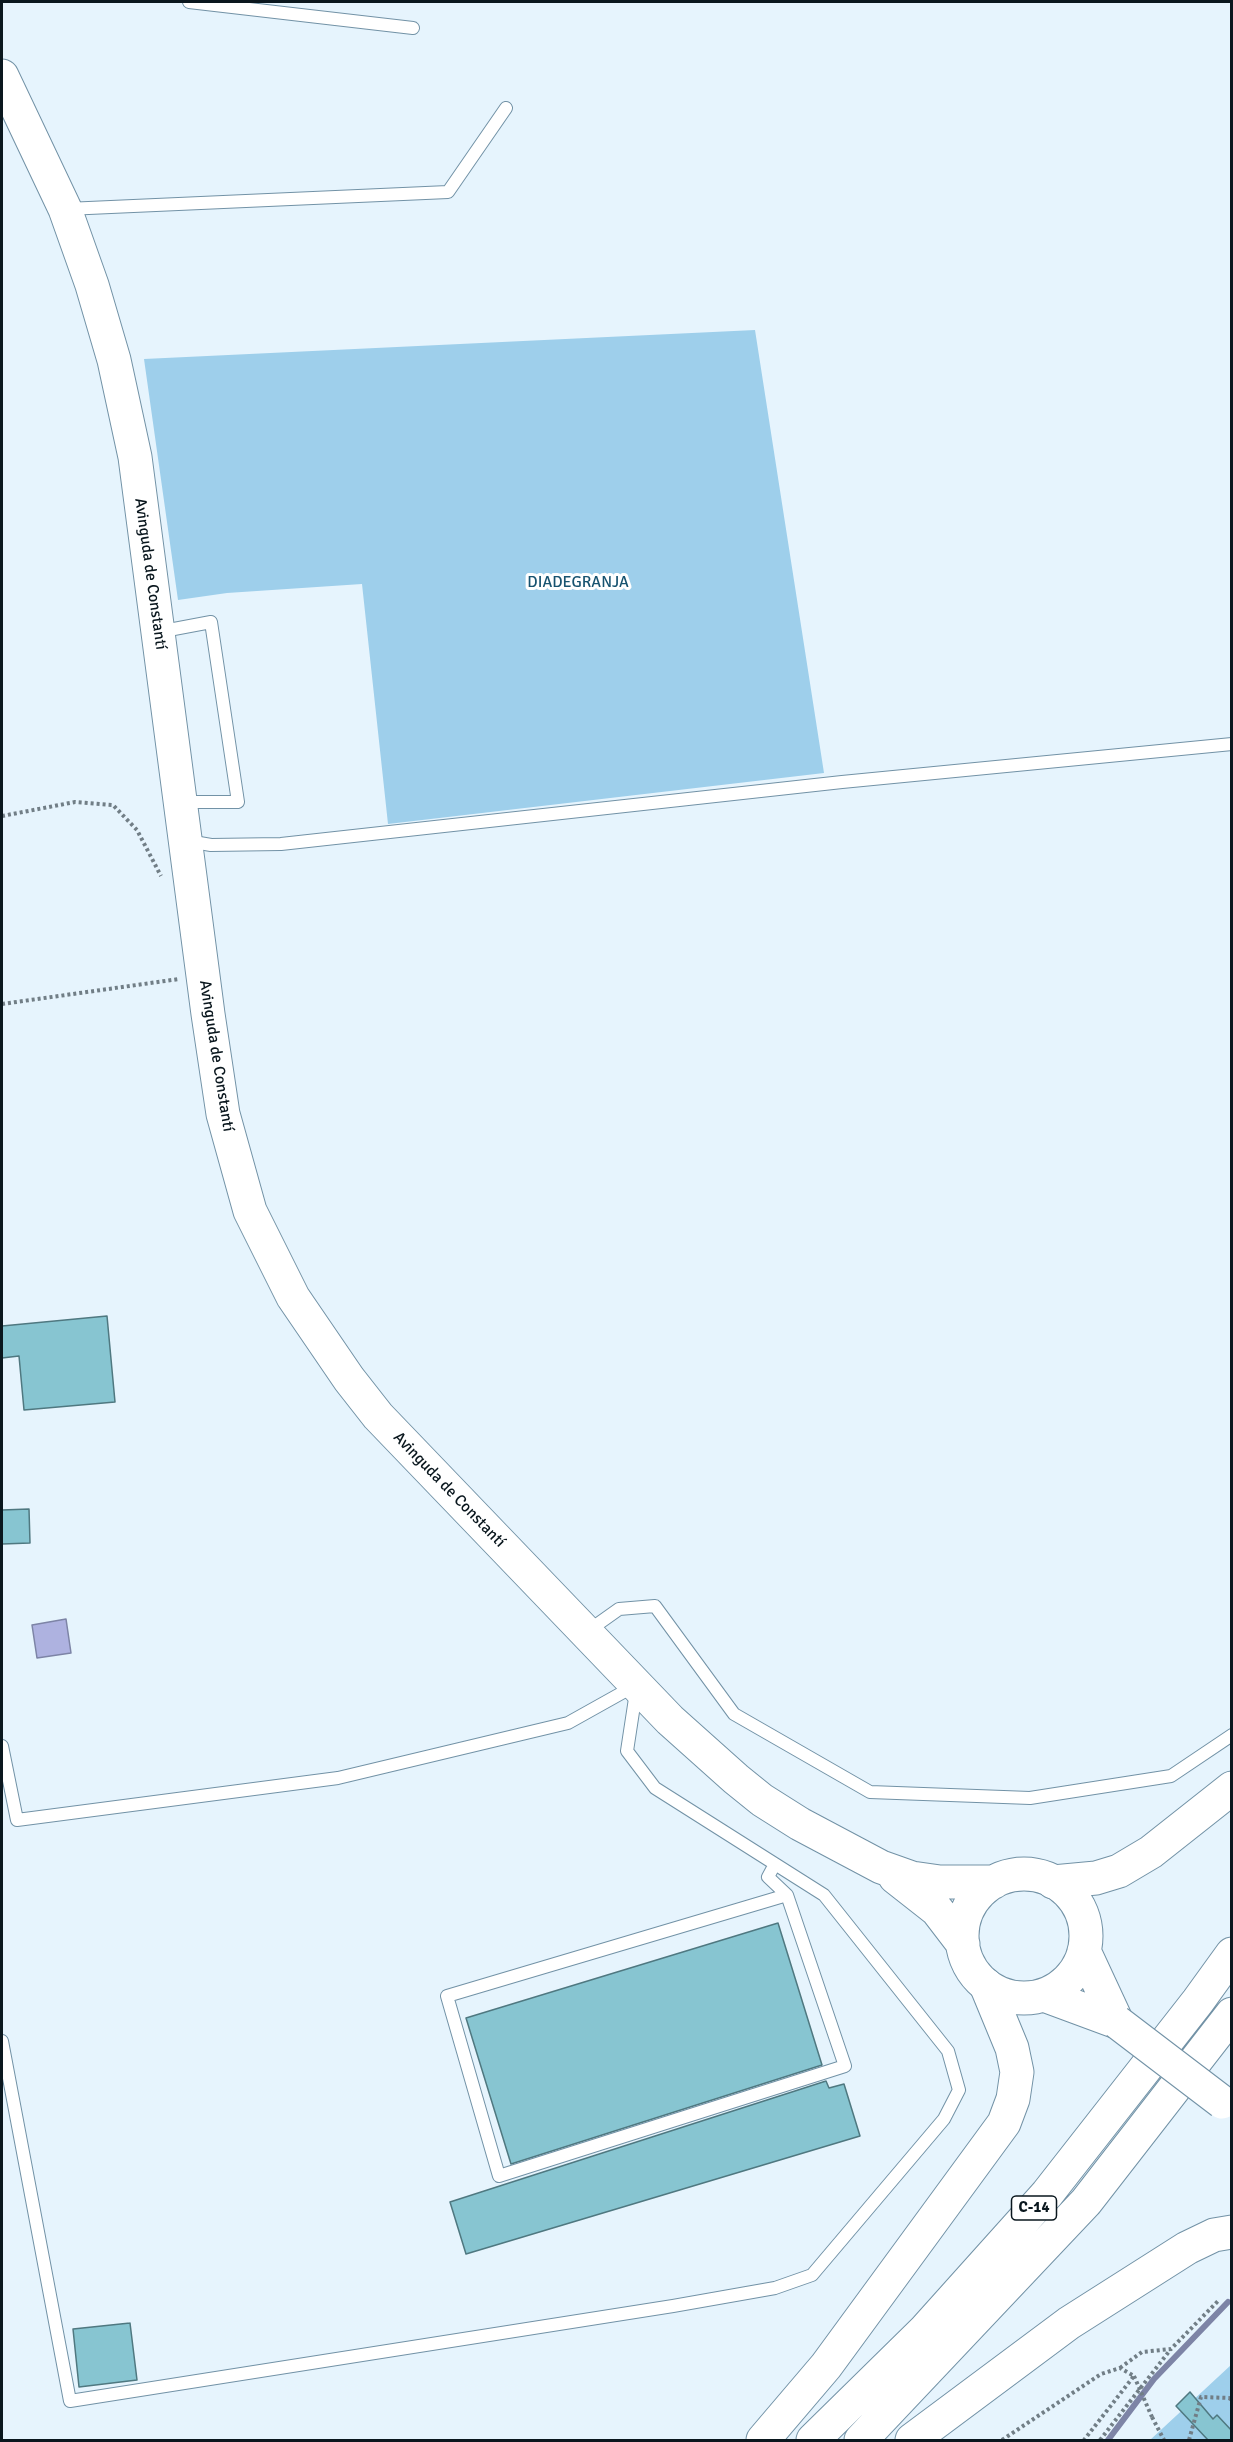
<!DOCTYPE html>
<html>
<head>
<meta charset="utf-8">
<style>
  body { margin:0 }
  #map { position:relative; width:1233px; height:2442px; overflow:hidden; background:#e6f4fd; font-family:Signika,sans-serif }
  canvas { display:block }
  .frame { position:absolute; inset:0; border:3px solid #0a171e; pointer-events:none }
</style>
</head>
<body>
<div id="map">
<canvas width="1233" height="2442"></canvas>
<div class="frame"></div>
</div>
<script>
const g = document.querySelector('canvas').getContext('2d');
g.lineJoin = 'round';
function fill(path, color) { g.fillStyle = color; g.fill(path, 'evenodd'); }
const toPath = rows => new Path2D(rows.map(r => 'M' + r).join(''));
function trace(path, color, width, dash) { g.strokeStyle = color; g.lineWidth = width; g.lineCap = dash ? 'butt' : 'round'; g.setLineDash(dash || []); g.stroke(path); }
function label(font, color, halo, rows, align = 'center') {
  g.font = font + ' Signika,sans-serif'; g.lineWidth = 6; g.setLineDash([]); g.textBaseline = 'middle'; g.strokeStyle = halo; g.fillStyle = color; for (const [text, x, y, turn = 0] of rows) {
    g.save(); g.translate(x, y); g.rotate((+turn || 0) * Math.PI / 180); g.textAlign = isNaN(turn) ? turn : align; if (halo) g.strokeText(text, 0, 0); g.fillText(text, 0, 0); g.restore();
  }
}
fill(toPath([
  [755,330,824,773,388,824,362,584,227,593,178,600,144,359],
  [1231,2365,1231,2440,1150,2440]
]), '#9ecfeb');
const water = toPath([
  [66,1619,71,1653,37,1658,32,1625,66,1619]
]);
fill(water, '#aeb2e0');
trace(water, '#7d84a6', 1.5);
trace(toPath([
  [1108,2440,1154,2379,1228,2302]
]), '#7d84a6', 6);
const building = toPath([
  [107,1316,115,1402,24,1410,19,1356,2,1358,2,1326,107,1316],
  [29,1509,30,1543,2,1544,2,1510,29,1509],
  [778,1923,822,2065,511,2164,466,2018,778,1923],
  [826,2081,829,2088,844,2084,860,2136,466,2254,450,2202,826,2081],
  [130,2323,137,2380,79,2387,73,2329,130,2323],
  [1190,2392,1213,2419,1217,2415,1232,2431,1232,2440,1208,2440,1176,2406,1190,2392]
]);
fill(building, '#87c5d1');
trace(building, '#4f7880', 1.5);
const service = toPath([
  [189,2,413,28],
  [66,209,448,192,506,108],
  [158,632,211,622,238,802,181,802],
  [188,841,211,845,281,844,842,782,1232,744],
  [588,1631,619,1609,655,1606,734,1714,870,1792,1030,1798,1171,1776,1232,1735],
  [2,1746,17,1820,338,1778,568,1723,636,1685],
  [775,1864,768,1877,787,1895,447,1996,499,2176,845,2066,787,1895],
  [2,2041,70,2401,673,2306,775,2288,812,2275,944,2119,959,2090,948,2051,824,1895,655,1788,627,1751,636,1692]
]);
const secondary = toPath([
  [2,76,65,209,92,285,114,360,135,457,208,1014,223,1114,250,1211,293,1297,349,1379,378,1416,670,1720,736,1779,762,1800,800,1824,881,1867,912,1878,940,1882,994,1882],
  '962 1936a62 62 0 1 1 124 0a62 62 0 1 1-124 0Z',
  [895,1877,937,1910,963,1944],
  [1084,1951,1117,2022],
  [1044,1995,1117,2022]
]);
const motorway = toPath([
  [1053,1882,1096,1878,1119,1871,1151,1852,1232,1788],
  [763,2440,826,2366,1004,2123,1013,2099,1017,2072,1012,2048,986,1985],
  [813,2440,925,2330,1047,2194,1198,2001,1232,1954],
  [861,2440,1086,2202,1232,2014],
  [912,2440,1069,2323,1187,2248,1214,2235,1232,2232]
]);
trace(service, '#7292a6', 14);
trace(secondary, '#7292a6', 35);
trace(motorway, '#7292a6', 35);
trace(toPath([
  [2,816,75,802,113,805,137,830,161,876],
  [2,1004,179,979],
  [1120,2368,1142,2352,1171,2349,1219,2300],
  [1152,2417,1164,2440],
  [1002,2440,1101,2374,1120,2368,1134,2376,1084,2440],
  [1100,2440,1171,2349],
  [1189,2440,1201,2397,1229,2398,1232,2400]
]), '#717e86', 4, [3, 3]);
trace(service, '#fff', 12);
trace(secondary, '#fff', 33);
trace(motorway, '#fff', 33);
const secondaryBridge = toPath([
  [1117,2022,1222,2102]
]);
trace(secondaryBridge, '#7292a6', 35, []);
trace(toPath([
  [1134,2376,1152,2417]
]), '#717e86', 4, [3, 3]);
trace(secondaryBridge, '#fff', 33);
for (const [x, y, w] of [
  [1034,2208,45]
]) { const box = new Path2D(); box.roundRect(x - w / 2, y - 12, w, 24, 4.5); g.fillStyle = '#fff'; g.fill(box); trace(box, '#0a171e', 1.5); }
label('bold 15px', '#0a171e', null, [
  ["C-14",1034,2208]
]);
label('16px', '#0a171e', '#fff', [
  ["Avinguda de Constantí",150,574,82],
  ["Avinguda de Constantí",216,1056,81],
  ["Avinguda de Constantí",449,1490,46]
]);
label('16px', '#175370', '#fff', [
  ["DIADEGRANJA",578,583]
]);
</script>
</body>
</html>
